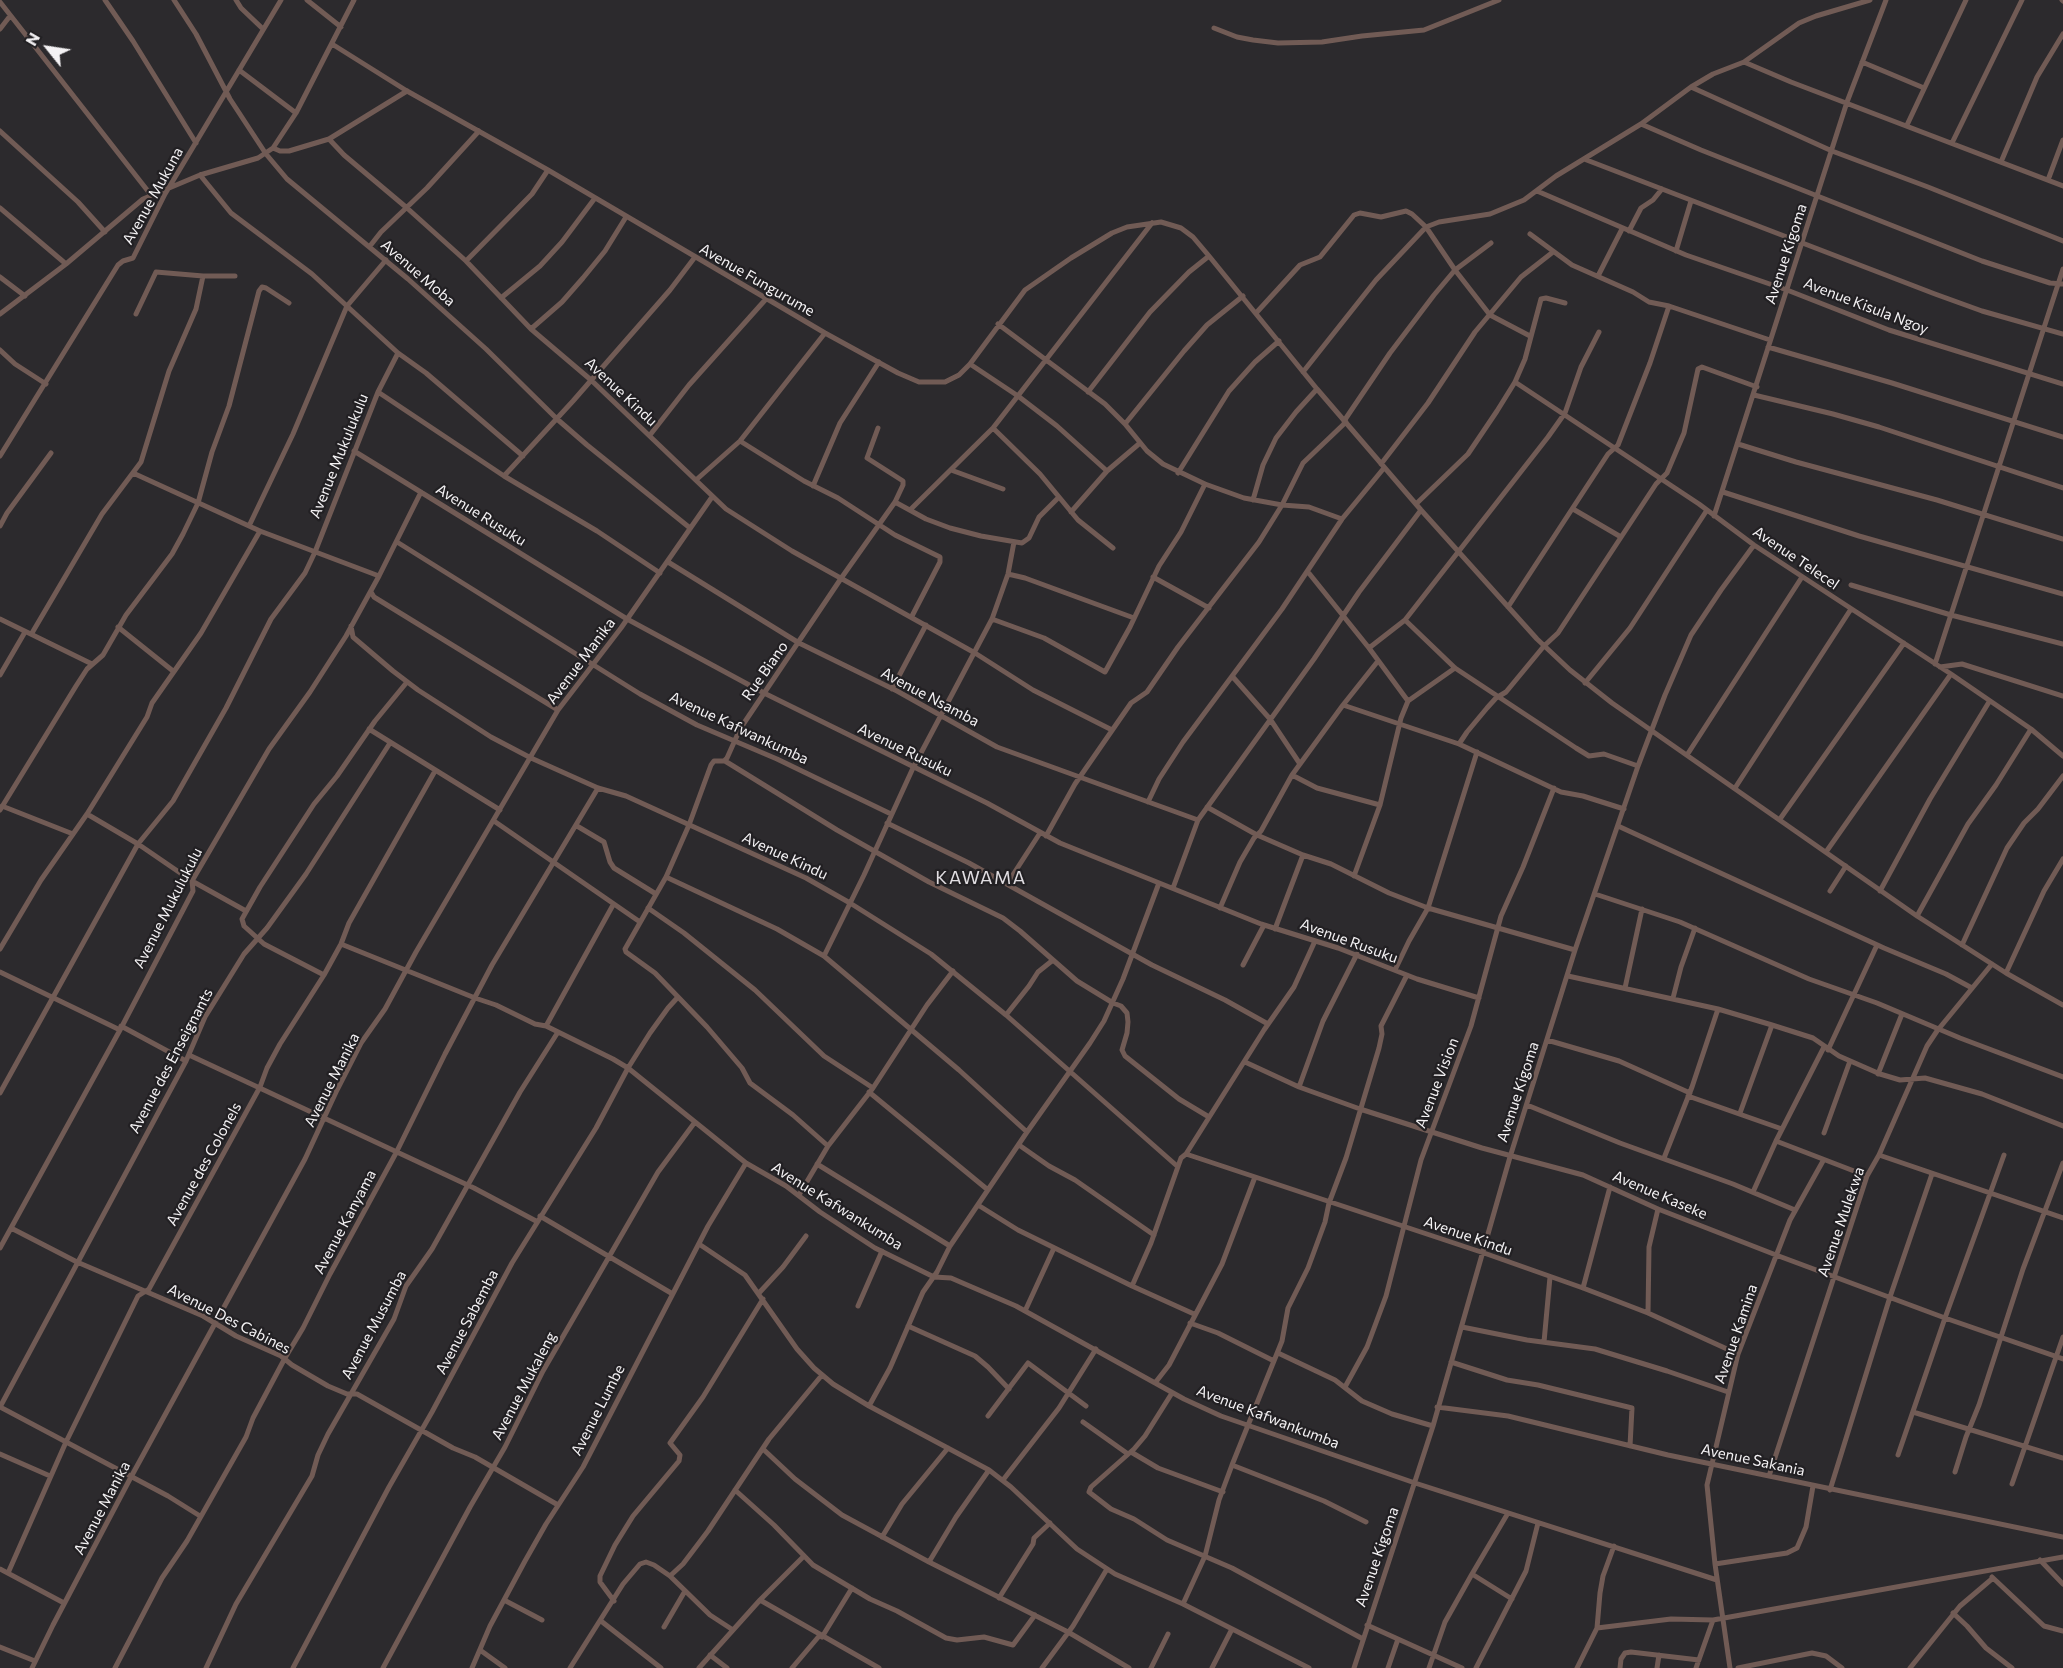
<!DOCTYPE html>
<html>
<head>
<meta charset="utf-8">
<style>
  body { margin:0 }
  #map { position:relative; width:2063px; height:1668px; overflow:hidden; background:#2c2a2d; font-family:Commissioner,sans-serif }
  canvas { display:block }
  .north { position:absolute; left:18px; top:18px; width:60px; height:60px; -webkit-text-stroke:4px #222023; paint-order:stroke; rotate:300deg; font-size:16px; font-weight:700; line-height:24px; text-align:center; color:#f4f2f4 }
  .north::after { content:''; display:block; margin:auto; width:21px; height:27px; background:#f4f2f4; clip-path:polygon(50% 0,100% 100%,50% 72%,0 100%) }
</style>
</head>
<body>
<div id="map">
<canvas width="2063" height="1668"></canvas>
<div class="north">N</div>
</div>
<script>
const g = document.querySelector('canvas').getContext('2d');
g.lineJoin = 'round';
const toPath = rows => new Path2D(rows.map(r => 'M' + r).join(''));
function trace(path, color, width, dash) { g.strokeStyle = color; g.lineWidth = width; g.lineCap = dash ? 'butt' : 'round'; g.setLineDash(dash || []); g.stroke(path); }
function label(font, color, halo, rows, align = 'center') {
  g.font = font + ' Commissioner,sans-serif'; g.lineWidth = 4.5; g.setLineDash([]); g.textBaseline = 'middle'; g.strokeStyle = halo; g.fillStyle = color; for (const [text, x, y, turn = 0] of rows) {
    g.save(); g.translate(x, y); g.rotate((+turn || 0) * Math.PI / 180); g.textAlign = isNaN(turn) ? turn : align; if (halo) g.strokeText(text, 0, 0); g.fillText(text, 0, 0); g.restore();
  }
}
trace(toPath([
  [105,0,133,41,196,143],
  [174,0,196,34,230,99,266,154,287,179,408,279,486,349,557,419,587,445,690,528],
  [236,0,241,8,263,29],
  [307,0,341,27],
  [2062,0,2063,1],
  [0,2,151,195],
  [1214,28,1237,37,1253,40,1278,43,1322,42,1362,36,1424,30,1499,0],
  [0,29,10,16],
  [332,44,407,91,548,170,825,333,898,373,919,382,945,382,959,375,970,364,1025,290,1071,258,1112,233,1127,227,1161,222,1181,228,1193,237,1209,256,1317,389,1421,510,1537,639,1570,670,1612,703,1917,916,2006,973,2063,1005],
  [1744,62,1791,82,2063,186],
  [1862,62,1924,88],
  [239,70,296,113],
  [1691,87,1832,151,1928,187,2063,241],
  [1641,124,1701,150,1982,261,2050,283,2063,284],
  [1907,125,1966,0],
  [0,131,78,202,105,232],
  [329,139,344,155,407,208,466,261,531,329,591,380,726,509,792,551,975,653,1033,690,1112,730],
  [1952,143,2022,0],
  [273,148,280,151,289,151,329,139,407,91],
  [1584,159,1935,294,1982,311,2063,334],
  [2001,162,2037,77,2063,34],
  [200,175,231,213,312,274,398,353,426,373,523,456],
  [2048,180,2063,140],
  [1537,191,1686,255,1787,290,1889,330,2063,384],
  [0,208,66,264],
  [1629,231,1641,208,1653,200,1662,189],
  [370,246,381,232,427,188,479,131],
  [1676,251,1691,201],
  [466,261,532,194,548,170],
  [1598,276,1622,229],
  [0,277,25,296],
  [501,298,540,266,562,242,595,198],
  [1669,306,1770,340],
  [1257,312,1300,265,1320,257,1354,215,1360,213,1381,217,1406,211,1412,214,1426,227,1455,270,1490,315,1530,336],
  [0,314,66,264,143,199,200,175,258,158,273,148,296,113,354,0],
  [136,314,156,272,203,276,235,276],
  [998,324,1105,404,1125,424,1147,451,1163,464,1205,484,1244,498,1282,505,1309,507,1342,519],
  [531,329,562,302,583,278,605,251,626,217],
  [1768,347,1892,383,2063,437],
  [0,350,15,364,46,384],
  [970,364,1018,396,1057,426,1107,471],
  [1303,372,1376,280,1426,227,1439,222,1490,214,1524,200,1556,176,1641,124,1691,87,1713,74,1744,62,1799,23,1816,16,1870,0],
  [1515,382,1699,504,1754,545,1951,674,2031,729,2063,756],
  [378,392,504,476,597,531,660,573],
  [1088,392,1150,312,1189,272,1209,256],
  [1754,395,1833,414,1879,427,2063,488],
  [1344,421,1390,353,1434,295,1455,270,1491,243],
  [1125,424,1184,351,1207,325,1243,296],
  [993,428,1040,474,1078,520,1113,548],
  [650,435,689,385,766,299],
  [740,441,804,481,838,498,895,535,940,557,940,562,912,616],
  [1738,444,1796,462,1937,500,2063,539],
  [354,451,627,619,764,693,987,803,1060,843,1261,924,1338,948,1417,979,1479,998],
  [0,456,118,265,123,261,133,258,165,194,281,0],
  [1381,464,1428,403,1475,332,1521,277,1553,252],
  [951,470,1003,489],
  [133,473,260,531,379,576],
  [1178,473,1229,391,1255,362,1279,341],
  [504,476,573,401,670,290,695,257],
  [696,480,740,441,825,333],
  [813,486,840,423,879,362],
  [1723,492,1859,536,2063,594],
  [1253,500,1263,465,1276,438,1296,412,1317,389],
  [895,502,926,519,950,528,981,536,1022,543,1029,538,1039,517,1059,497],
  [1416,504,1468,454,1497,411,1515,382,1525,359,1541,299,1546,298,1565,303],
  [1573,509,1621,537],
  [910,510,993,428,1152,223],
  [1071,512,1107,471,1140,443],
  [1714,516,1847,102,1886,0],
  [0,526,7,513,51,453],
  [249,526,293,434,347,306,386,260],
  [397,542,640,694,697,725,777,759,891,814],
  [668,562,799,643,897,691,997,747,1198,820],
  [1308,572,1369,648,1408,701],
  [1008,574,1025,578,1134,618],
  [1153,577,1209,608],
  [1851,585,1951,615,2063,644],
  [371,592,374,597,558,710],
  [1508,607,1608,454,1618,445,1650,363,1669,306,1649,302,1633,292,1572,265,1530,234],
  [0,619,92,664],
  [992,619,1044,638,1105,672,1130,627,1159,566,1181,532,1205,484],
  [1405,620,1455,668,1576,748,1589,756,1604,754,1638,766],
  [351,626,353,637,393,671,418,690,491,737,531,758,598,788,626,796,806,878,850,903,931,954,1006,1015,1177,1166],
  [118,627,173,671],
  [32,633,102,514,141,462,169,371,196,309,203,276],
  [1369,648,1405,620,1548,437,1565,413,1581,367,1599,332],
  [1935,664,2063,269],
  [1940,667,1962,664,2063,696],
  [0,675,25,632],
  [1232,676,1270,719,1300,764],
  [1585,683,1630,628,1707,510],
  [892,689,926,625],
  [1343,705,1459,744,1561,792,1583,796,1624,809],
  [369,729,500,810],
  [1459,744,1467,732,1487,708,1496,698,1506,692,1544,646,1558,633,1656,484,1667,473,1684,433,1698,369,1702,367,1757,387],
  [1687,755,1802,577],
  [725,761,837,830,929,882,1003,918,1020,931,1077,981,1113,1003,1121,1006,1127,1013,1128,1022,1127,1033,1122,1050,1125,1056,1179,1099,1209,1117],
  [1292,775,1317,788,1380,805],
  [1735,788,1851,609],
  [1148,802,1159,779,1183,742,1282,609,1342,519,1384,468],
  [2,806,73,834],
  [1207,807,1257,835,1303,855,1331,864,1389,893,1428,908,1575,950],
  [0,810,76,686,87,669,103,655,126,615,172,554,183,534,198,503,212,452,229,406,259,291,262,287,266,288,289,303],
  [87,814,138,844,192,881,246,911],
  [1780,819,1904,643],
  [494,821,640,922],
  [887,823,969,863,1152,965,1225,1000,1268,1024],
  [577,826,604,842,610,862,614,868,656,894],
  [1618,826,1884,948,1946,974,1972,988],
  [1046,836,1075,784,1131,703,1147,692,1178,647,1259,542,1282,505,1303,463,1346,422],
  [1826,852,1951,674],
  [1354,876,1380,805,1401,718,1408,701,1455,668],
  [666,877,777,929,824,956,959,1070,1027,1132],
  [1007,884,1040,833],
  [1173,888,1198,820,1314,659,1359,592,1421,510],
  [1830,891,1846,866],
  [1880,891,1930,799,1989,702],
  [1595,894,1680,922,1809,979,1877,1003,1960,1038,2063,1077],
  [648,908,684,933,755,990,824,1056,873,1088],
  [1220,908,1240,862,1254,838,1261,831,1292,775,1343,705,1378,661],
  [1917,916,1968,824,1996,785,2031,729],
  [1275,929,1303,855],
  [341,944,475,998,496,1005,535,1024,546,1026,613,1059,628,1068,746,1163,786,1186,820,1212,875,1248,934,1277,951,1278,1016,1306,1184,1399,1221,1416,1415,1483,1717,1580],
  [1962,945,2007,848,2024,823,2038,809,2063,776],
  [0,949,41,880,87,814,147,717,152,703,201,633,260,531],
  [824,956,864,875,913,768,992,619,1008,574,1014,542],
  [1243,965,1264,925],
  [1395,970,1409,941,1428,908,1477,752],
  [0,972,120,1030],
  [2006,973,2044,891,2063,859],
  [324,975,264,944,244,926,242,919,260,887,314,804,337,776,375,721,407,682],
  [1568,976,1718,1009,1772,1025,1813,1038,1839,1056,1880,1074,1900,1080,1925,1078,1982,1094,2063,1126],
  [1625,988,1642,909],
  [1673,998,1681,967,1695,928],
  [1006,1015,1029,986,1038,972,1053,960],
  [121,1026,186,1061],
  [546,1026,613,905],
  [1547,1040,1619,1061,1690,1093],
  [1828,1050,1877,945],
  [189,1055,474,1188,536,1221],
  [1245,1062,1299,1087,1360,1109,1482,1148,1583,1175,1658,1209,1776,1255,1945,1318,2063,1359],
  [1878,1074,1902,1014],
  [1299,1087,1323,1021,1357,954],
  [869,1092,988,1190],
  [0,1093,138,844,173,801,226,708,271,619,305,573,315,552,378,392,398,353],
  [1688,1096,1782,1129],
  [1527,1105,1620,1143,1733,1184,1795,1210],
  [1740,1113,1772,1025],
  [1824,1133,1850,1061],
  [1776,1141,1867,1176],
  [1019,1145,1049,1166,1075,1180,1154,1235],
  [828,1146,793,1115,750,1083,742,1068,707,1027,655,973,626,952,625,949,666,877,689,825,711,765,714,761,724,761,727,758,740,729,842,577,895,502,903,485,903,481,867,458,878,428],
  [1186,1154,1484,1253,1583,1288,1648,1313,1738,1354],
  [1879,1155,2063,1218],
  [1664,1158,1692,1087,1718,1009],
  [817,1164,950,1246],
  [1753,1192,1776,1141,1824,1047],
  [799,1195,828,1146,873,1088,927,1005,953,971],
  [978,1205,1018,1230,1132,1286,1194,1314],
  [540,1216,671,1293],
  [11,1228,77,1262,203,1316,236,1336,281,1356,292,1365,328,1386,347,1394,357,1394,453,1448,475,1457,558,1505],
  [699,1244,745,1275,797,1349,814,1368,833,1384,869,1406,989,1470,1011,1487,1077,1549,1115,1574,1183,1604,1309,1668],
  [0,1248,120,1030,193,891,192,881,269,749,310,692,346,636,379,576,421,492],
  [1132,1286,1151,1243,1181,1158,1186,1154,1264,1030,1294,987,1315,941],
  [1583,1288,1610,1187],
  [759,1293,783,1267,806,1236],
  [858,1306,882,1251],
  [1025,1311,1054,1248],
  [1648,1313,1649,1247,1658,1209],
  [1190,1323,1218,1333,1274,1361],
  [908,1326,975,1356,988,1367,1009,1389],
  [1462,1327,1527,1340,1595,1349,1667,1371,1728,1392],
  [1544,1342,1550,1277],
  [1278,1353,1335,1380,1362,1401,1392,1414,1433,1426],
  [1451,1362,1507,1380,1538,1385,1632,1408,1630,1446],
  [1155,1383,1169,1365,1222,1264,1255,1177],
  [1345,1387,1367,1347,1386,1296,1421,1160,1471,1026,1501,916,1523,867,1554,788],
  [1172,1393,1145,1436,1134,1449,1091,1487,1089,1492,1111,1509,1134,1519,1167,1540,1232,1568,1363,1639],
  [869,1406,890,1368,923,1292,937,1272,950,1246,1027,1132,1090,1043,1104,1021,1123,979,1159,883],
  [0,1407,186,1061,205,1017,244,954,267,928,306,874,390,743],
  [0,1407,168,1496,200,1516],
  [1437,1407,1508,1416,1668,1455,2063,1537],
  [1913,1412,2063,1458],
  [988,1416,1028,1363,1086,1406],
  [1083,1422,1128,1454],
  [763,1449,795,1479,842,1515,929,1562,1068,1632,1129,1668],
  [1131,1452,1158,1468,1223,1492],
  [0,1454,50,1476],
  [1898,1455,1945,1318,2004,1155],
  [1232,1465,1324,1501,1366,1522],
  [1955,1472,1966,1437,1979,1405,2023,1269,2063,1163],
  [1769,1476,1867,1176,1879,1155,1927,1046,1937,1031,1992,964],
  [1003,1480,1059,1408,1096,1349],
  [2012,1484,2063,1337],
  [735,1490,774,1525,813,1565,870,1599,897,1611,946,1638,957,1640,984,1637,1013,1645,1035,1615],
  [1830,1490,1890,1297,1932,1174],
  [1508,1513,1472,1574,1512,1599],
  [882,1537,902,1504,948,1448],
  [2040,1560,2063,1584],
  [929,1562,956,1517,989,1470],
  [1715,1564,1787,1553,1797,1548,1806,1527,1813,1486],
  [0,1569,64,1603],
  [8,1573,66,1442,138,1296,149,1289,260,1087,267,1068,280,1044,324,975,341,944,349,923,435,771],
  [670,1576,683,1564,708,1531,769,1439,822,1375],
  [1992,1577,2044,1626,2063,1631],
  [999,1598,1033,1544,1034,1538,1050,1523],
  [504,1600,542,1620],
  [760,1600,879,1668],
  [614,1601,600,1582,600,1576,615,1545,633,1516,679,1461,680,1455,670,1443,703,1397,763,1299],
  [1183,1604,1205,1556,1219,1500,1232,1465,1282,1341,1288,1308,1308,1268,1325,1222,1329,1203,1346,1158,1379,1048,1382,1034,1381,1026,1407,975],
  [1953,1613,1967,1626,1986,1648,2012,1668],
  [601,1621,661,1668],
  [1367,1625,1462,1668],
  [664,1627,685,1591],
  [1597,1628,1671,1619,1713,1620,2063,1557],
  [822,1637,852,1588],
  [0,1647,35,1661],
  [480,1650,505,1668],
  [710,1655,727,1668],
  [32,1668,53,1625,131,1477,305,1159,337,1090,361,1043,385,1009,416,952,558,710,621,628,712,497],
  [115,1668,162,1578,187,1541,246,1437,253,1418,285,1358,303,1328,330,1274,396,1153,445,1054,492,965,598,788],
  [206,1668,236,1604,312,1476,318,1455,328,1434,394,1319,406,1286,432,1249,520,1092,558,1032],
  [293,1668,389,1487,432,1412,512,1263,596,1128,628,1068,650,1033,668,1008,678,997],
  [383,1668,470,1507,505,1447,543,1371,658,1172,695,1122],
  [472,1668,490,1626,525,1561,546,1524,583,1467,708,1226,746,1163],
  [570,1668,623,1584,640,1564,646,1562,654,1565,670,1576,710,1615,733,1630],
  [699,1668,760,1600,804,1556],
  [792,1668,820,1635],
  [1042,1668,1073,1626,1107,1569],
  [1151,1668,1168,1634],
  [1212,1668,1232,1629],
  [1354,1668,1433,1426,1510,1157,1575,950,1638,766,1665,695,1691,635,1721,590,1754,545],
  [1388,1668,1398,1639],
  [1429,1668,1445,1622,1472,1574],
  [1476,1668,1526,1571,1538,1523],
  [1577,1668,1597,1628,1600,1593,1603,1576,1614,1546],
  [1620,1668,1621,1659,1625,1653,1631,1652,1699,1660],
  [1657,1668,1659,1655],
  [1696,1668,1713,1620],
  [1730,1668,1715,1564,1707,1485,1738,1354,1790,1220,1823,1161],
  [1738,1668,1812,1653,1826,1656,1842,1668],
  [1910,1668,1960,1606,1993,1578]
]), '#715b55', 5);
label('15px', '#f4f2f4', '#222023', [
  ["Avenue Mukuna",153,196,-61],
  ["Avenue Kigoma",1786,254,-72],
  ["Avenue Moba",418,273,41],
  ["Avenue Fungurume",757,280,30],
  ["Avenue Kisula Ngoy",1866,306,21],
  ["Avenue Kindu",621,392,43],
  ["Avenue Mukulukulu",339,456,-68],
  ["Avenue Rusuku",481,515,32],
  ["Avenue Telecel",1796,558,34],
  ["Avenue Manika",581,661,-53],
  ["Rue Biano",765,671,-55],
  ["Avenue Nsamba",930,697,28],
  ["Avenue Kafwankumba",739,728,25],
  ["Avenue Rusuku",905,750,26],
  ["Avenue Kindu",785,856,25],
  ["Avenue Mukulukulu",168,908,-63],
  ["Avenue Rusuku",1349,941,20],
  ["Avenue des Enseignants",171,1061,-62],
  ["Avenue Manika",332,1080,-63],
  ["Avenue Vision",1437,1083,-69],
  ["Avenue Kigoma",1518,1092,-72],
  ["Avenue des Colonels",204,1164,-61],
  ["Avenue Kaseke",1660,1195,23],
  ["Avenue Kafwankumba",837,1206,32],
  ["Avenue Kanyama",345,1222,-62],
  ["Avenue Mulekwa",1841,1222,-71],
  ["Avenue Kindu",1468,1236,19],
  ["Avenue Des Cabines",229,1319,27],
  ["Avenue Sabemba",467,1322,-62],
  ["Avenue Musumba",374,1325,-62],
  ["Avenue Kamina",1736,1334,-71],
  ["Avenue Mukaleng",524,1386,-62],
  ["Avenue Lumbe",598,1410,-63],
  ["Avenue Kafwankumba",1268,1417,21],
  ["Avenue Sakania",1753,1460,12],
  ["Avenue Manika",102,1508,-62],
  ["Avenue Kigoma",1377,1557,-71]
]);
g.letterSpacing = '1.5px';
label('18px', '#e1dee2', '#222023', [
  ["KAWAMA",981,878]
]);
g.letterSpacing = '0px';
</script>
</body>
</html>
